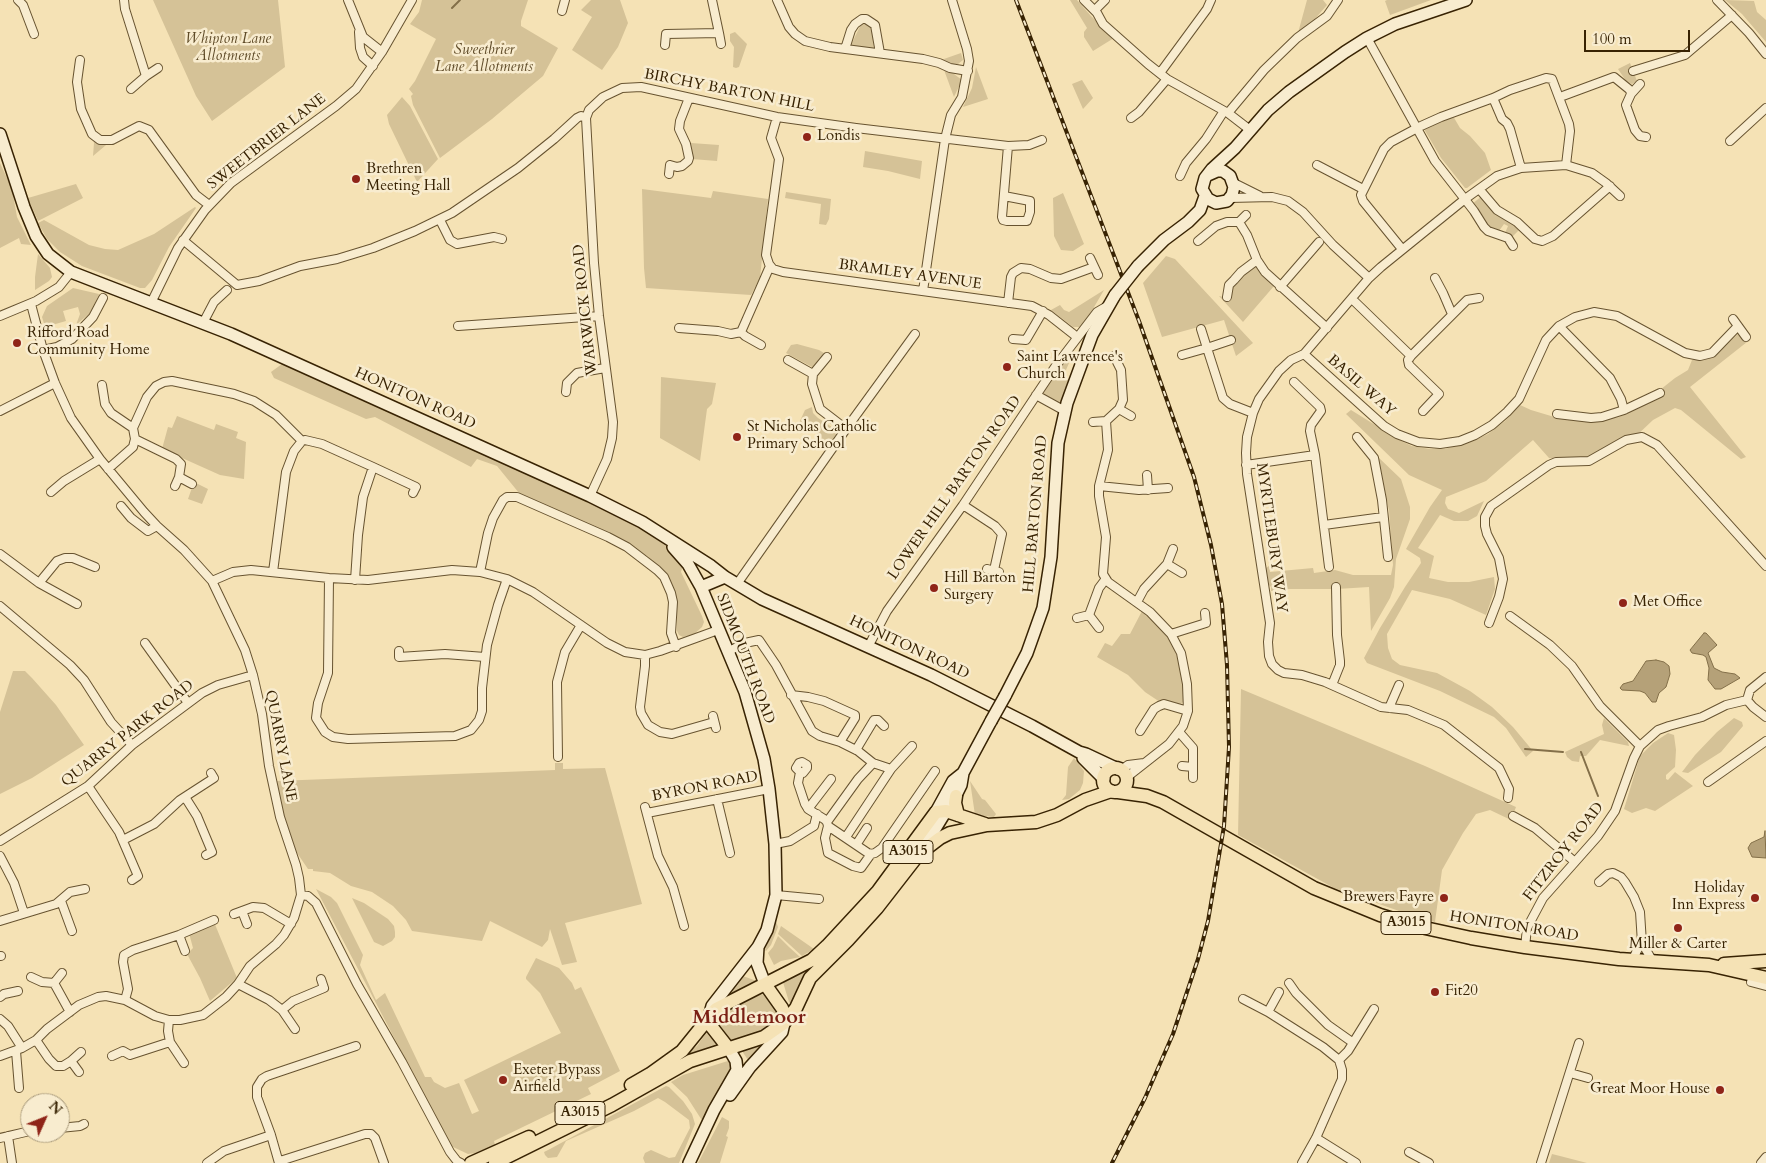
<!DOCTYPE html>
<html>
<head>
<meta charset="utf-8">
<style>
  body { margin:0 }
  #map { position:relative; width:1766px; height:1163px; overflow:hidden; background:#f5e2b5; font-family:Cardo,serif }
  canvas { display:block }
  .north { position:absolute; left:20px; top:1093px; width:50px; height:50px; box-sizing:border-box; background:#f8eccf; border:1px solid #ab9c7d; border-radius:50%; rotate:46deg; font-size:14px; font-weight:700; line-height:20px; text-align:center; color:#382303 }
  .north::after { content:''; display:block; margin:auto; width:18px; height:22px; background:#8f2418; clip-path:polygon(50% 0,100% 100%,50% 72%,0 100%) }
  .scale { position:absolute; left:1584px; top:30px; width:106px; height:22px; box-sizing:border-box; border:2px solid #382303; border-top:0; padding-left:6px; font-size:15px; line-height:18px; white-space:nowrap; color:#382303; -webkit-text-stroke:4px #f8eccf; paint-order:stroke }
</style>
</head>
<body>
<div id="map">
<canvas width="1766" height="1163"></canvas>
<div class="north">N</div>
<div class="scale">100 m</div>
</div>
<script>
const g = document.querySelector('canvas').getContext('2d');
g.lineJoin = 'round';
function fill(path, color) { g.fillStyle = color; g.fill(path, 'evenodd'); }
const toPath = rows => new Path2D(rows.map(r => 'M' + r).join(''));
function trace(path, color, width, dash) { g.strokeStyle = color; g.lineWidth = width; g.lineCap = dash ? 'butt' : 'round'; g.setLineDash(dash || []); g.stroke(path); }
function label(font, color, halo, rows, align = 'center') {
  g.font = font + ' Cardo,serif'; g.lineWidth = 5; g.setLineDash([]); g.textBaseline = 'middle'; g.strokeStyle = halo; g.fillStyle = color; for (const [text, x, y, turn = 0] of rows) {
    g.save(); g.translate(x, y); g.rotate((+turn || 0) * Math.PI / 180); g.textAlign = isNaN(turn) ? turn : align; if (halo) g.strokeText(text, 0, 0); g.fillText(text, 0, 0); g.restore();
  }
}
fill(toPath([
  [153,0,278,0,285,67,212,121,196,96],
  [422,0,460,0,459,2,461,0,528,0,521,21,521,26,558,48,543,76,492,119,440,158,413,105,411,96,413,94,409,89,415,81,436,39,410,24,419,12],
  [591,0,620,0,628,23,618,47,602,70,572,50,592,17,581,10],
  [1070,0,1077,0,1091,16,1114,38,1093,51,1084,37,1084,32,1087,28],
  [1307,0,1323,0,1327,5,1314,20,1298,33],
  [1387,0,1431,0,1390,15,1385,1],
  [1725,0,1754,1,1757,12,1766,20,1766,42,1742,14],
  [862,22,868,22,872,28,874,49,851,45],
  [735,32,747,44,739,67,736,68,733,67,734,47,730,41,730,34],
  [961,53,963,60,958,64,950,65,941,60],
  [1630,63,1637,81,1632,84,1626,81,1618,69],
  [976,67,988,99,963,107,972,88],
  [944,70,950,71,962,80,954,97],
  [1082,80,1093,98,1083,109,1072,84],
  [402,97,410,106,438,159,417,182,389,124,387,115],
  [1453,116,1460,128,1470,136,1485,153,1491,170,1467,188,1465,188,1441,158,1424,129],
  [92,134,112,140,93,156,94,143],
  [691,143,719,145,717,161,692,159],
  [865,151,922,161,920,179,888,171,863,167],
  [0,163,12,189,17,217,31,245,21,244,19,238,0,248],
  [76,184,83,198,38,221,28,198],
  [642,189,711,198,713,191,768,199,760,278,751,295,646,288,644,268],
  [786,192,831,199,829,219,826,225,819,224,821,204,785,198],
  [1063,193,1084,244,1073,251,1061,250,1054,236,1053,198],
  [1482,196,1520,229,1511,238,1505,233,1508,226,1504,224,1499,231,1488,228,1472,204],
  [195,207,196,208,169,247,152,280,145,288,140,288,82,266,60,252,47,239,38,223,44,220,89,245,105,249,118,250,154,234],
  [38,254,50,268,52,277,49,281,35,290,35,277],
  [1166,256,1175,259,1253,343,1236,356,1224,320,1162,337,1143,283],
  [1255,265,1274,286,1243,322,1219,296,1231,299,1232,289,1244,273],
  [73,288,99,294,91,312,76,325,80,314,78,307,63,311,66,321,45,327,42,317,47,306],
  [1104,290,1090,314,1080,327,1073,327,1051,310,1060,305,1064,310,1069,312],
  [1739,333,1747,342,1690,387,1746,457,1741,459,1681,410,1675,408,1653,420,1634,438,1581,461,1549,458,1533,440,1486,481,1446,497,1445,503,1448,509,1459,513,1484,501,1477,516,1468,521,1454,521,1440,515,1418,548,1434,556,1429,578,1448,582,1469,582,1494,577,1495,589,1486,615,1450,599,1412,590,1387,634,1388,648,1392,659,1400,665,1437,673,1470,691,1492,707,1513,727,1533,751,1526,757,1506,728,1494,717,1440,691,1367,663,1364,658,1380,628,1405,587,1421,563,1420,558,1406,549,1430,507,1442,490,1409,475,1346,414,1351,410,1401,441,1412,446,1430,449,1445,449,1477,439,1488,434,1505,421,1520,405,1531,410,1561,419,1579,419,1580,421,1591,422,1602,420,1619,417,1641,405,1675,378,1688,370,1692,360,1704,360,1717,353],
  [797,344,819,350,824,353,815,366,812,367,786,353,791,345],
  [1065,361,1069,363,1063,377,1068,380,1063,400,1059,405,1047,398,1044,395,1044,389],
  [282,364,477,447,637,525,660,541,679,558,683,565,681,572,702,616,704,622,702,627,693,635,683,637,679,635,677,631,677,606,675,593,670,580,662,570,647,556,620,539,519,493,497,466,477,459,471,467,375,417,366,419,274,378,271,372],
  [661,377,716,383,712,404,707,409,700,461,660,438],
  [812,407,813,413,818,418,838,431,832,440,826,446,823,444,815,430,799,423,805,410],
  [177,416,214,430,216,424,238,432,236,438,246,442,244,479,220,475,162,449,168,427,172,428],
  [1378,457,1401,479,1410,507,1410,519,1396,559,1394,587,1390,598,1371,631,1369,587,1337,589,1281,589,1271,591,1271,587,1269,585,1266,568,1269,566,1270,572,1313,568,1314,573,1335,570,1353,575,1391,575,1393,565,1389,511],
  [194,482,208,489,202,504,188,499],
  [1142,611,1156,622,1168,635,1178,659,1184,681,1184,701,1179,706,1170,701,1160,702,1145,692,1128,675,1097,657,1105,643,1112,646,1121,634,1130,634],
  [13,671,25,671,32,678,56,705,84,745,32,778,0,794,0,712],
  [1241,689,1425,766,1516,807,1511,820,1490,810,1476,814,1463,833,1442,870,1435,922,1416,917,1334,888,1238,835],
  [1604,718,1628,742,1629,746,1600,740,1586,756,1580,756,1579,762,1572,761,1567,757,1565,752,1604,734,1602,725],
  [1734,718,1742,722,1743,726,1721,752,1688,773,1682,772,1695,755,1717,732],
  [1668,733,1674,735,1676,750,1675,767,1666,775,1666,779,1668,780,1675,772,1693,786,1655,811,1646,808,1632,813,1624,809,1640,756,1653,743],
  [1074,758,1084,771,1083,783,1080,790,1069,799,1062,800,1066,795,1068,767],
  [555,763,563,763,563,769,605,768,642,904,565,923,577,962,562,965,550,929,548,940,542,947,490,921,482,941,412,931,406,920,393,906,372,892,351,886,330,873,313,871,313,869,308,869,295,850,283,819,277,781,555,770],
  [970,781,982,799,985,800,996,814,994,817,975,815],
  [316,889,331,897,337,903,363,955,360,965,376,1000,385,993,425,1077,431,1077,434,1082,445,1088,459,1083,472,1114,479,1111,464,1080,561,1033,540,993,526,979,526,977,536,958,559,968,572,983,575,990,581,987,620,1071,588,1088,591,1094,494,1141,495,1145,475,1153,468,1154,451,1146],
  [352,898,364,903,388,919,394,926,395,932,395,937,392,941,383,946,374,942],
  [776,921,778,927,771,945,766,951,765,950],
  [214,922,237,978,210,1001,200,978,187,954,193,948,189,933],
  [781,926,814,949,802,956,778,934],
  [778,936,789,947,800,957,781,961,774,965,768,953,773,947],
  [821,956,799,986,791,1004,789,1002,782,979],
  [740,975,754,980,758,980,759,982,723,1001],
  [764,994,770,997,781,1015,778,1021,762,1033,731,1044,716,1023,718,1016,725,1010,741,1004,752,997],
  [709,1029,721,1044,681,1058,697,1046],
  [764,1041,767,1044,750,1063,742,1051],
  [731,1060,732,1069,703,1122,687,1097,671,1082,683,1075],
  [666,1086,669,1087,683,1101,692,1114,695,1124,679,1163,645,1163,643,1158,645,1153,651,1150,669,1158,675,1157,690,1128,689,1120,665,1102,658,1098,634,1111,566,1141,557,1157,548,1158,545,1155,544,1152,550,1149],
  [722,1117,729,1121,729,1128,726,1136,728,1137,720,1163,698,1163],
  [1552,1154,1560,1156,1587,1163,1549,1163]
]), '#d5c297');
const water = toPath([
  [1704,633,1706,633,1717,645,1708,653,1714,668,1722,672,1735,674,1740,678,1721,689,1715,689,1708,680,1709,668,1706,657,1703,655,1692,653,1690,650,1704,633],
  [1656,660,1664,662,1669,666,1670,674,1666,687,1659,693,1656,702,1652,702,1645,693,1640,691,1622,690,1620,688,1623,684,1633,681,1646,661,1656,660],
  [1765,831,1766,858,1752,857,1748,848,1751,843,1764,837,1765,831]
]);
fill(water, '#b5a178');
trace(water, '#836f49', 1);
trace(toPath([
  [452,8,460,0],
  [1525,749,1563,752],
  [1581,752,1598,796]
]), '#836f49', 2);
const street = toPath([
  [18,0,23,5,34,34],
  [124,0,125,9,146,76,131,89],
  [348,0,363,37,382,52],
  [777,0,789,27,795,34,805,41,830,47,923,59,939,63,950,68,968,71],
  [1084,0,1097,13,1103,24,1148,64,1167,79,1228,113,1250,130],
  [1717,0,1749,33,1766,54],
  [1095,10,1105,0],
  [562,11,565,0],
  [359,32,360,48,363,57,373,66],
  [719,33,721,44],
  [1367,38,1435,161,1474,211,1484,227,1488,231,1508,238,1513,246],
  [665,45,666,34,719,33,712,0],
  [845,49,851,30,855,24,862,19,866,19,875,25,880,53],
  [80,60,77,82,81,109,92,134,100,140,112,140,139,126,149,130,196,195,209,205],
  [1633,71,1685,55,1732,15],
  [1160,73,1207,9,1211,0],
  [146,76,158,68],
  [1631,94,1640,84],
  [1560,97,1614,77,1630,90,1631,94,1626,105,1627,108,1635,130,1640,136,1646,137],
  [1493,98,1502,119,1507,123,1510,129,1521,168],
  [1228,113,1264,70,1297,38,1327,16,1338,0],
  [777,117,771,138,779,159,766,255,769,264,773,269,783,272,1032,306,1049,315,1077,337],
  [1131,118,1139,112,1167,79],
  [1730,141,1766,108],
  [1317,165,1363,189],
  [669,174,670,165,677,167,682,166,688,161,689,158,686,144,679,129,680,121,689,98],
  [1180,176,1186,163,1206,139,1224,111],
  [1234,183,1260,196],
  [1480,190,1497,210,1517,222,1535,239,1542,241,1553,236,1610,186],
  [1004,196,1030,201,1030,212,1027,221,1007,221,1003,220,1002,217,1008,146],
  [1230,198,1272,197,1288,201,1303,212,1333,245,1369,278],
  [440,220,450,240,457,244,494,237,502,239],
  [1239,222,1247,235,1257,260,1265,272,1327,328],
  [183,240,237,285,259,281,300,266,337,259,373,248,415,231,452,213,518,168,554,139,577,118,581,116,586,118],
  [1198,241,1216,226,1227,222,1239,222,1246,215],
  [1402,249,1363,201,1361,195,1384,149,1391,142,1421,126,1441,117,1493,98,1510,90,1546,78,1552,79,1569,124,1570,131,1566,165],
  [1090,258,1098,275],
  [1435,278,1443,293,1452,314],
  [1280,287,1319,242],
  [923,291,945,139,951,115,962,97,969,61,967,49,952,0],
  [1227,297,1229,285,1234,280,1241,272,1257,260],
  [1352,299,1411,356,1408,360,1409,365,1439,394,1423,411],
  [151,303,178,248,205,210,231,183,336,106,356,89,382,52,412,0],
  [1008,303,1011,277,1013,273,1021,268,1030,269,1051,278,1061,279,1094,267],
  [0,316,36,301,59,287,71,272],
  [1733,319,1746,337],
  [203,323,214,302,227,290],
  [458,326,599,316],
  [1559,326,1610,378,1621,399,1624,410,1660,393],
  [679,328,718,331,731,334,741,332,745,336,761,345],
  [1201,329,1207,348,1231,340],
  [741,332,770,266],
  [1013,339,1026,340,1043,311],
  [43,350,57,347,72,339,93,317,103,298],
  [1304,354,1384,426,1397,434,1418,442,1440,444,1460,441,1475,435,1492,425,1507,412,1519,399,1546,340,1559,326,1575,317,1594,312,1617,316,1685,353,1700,356,1712,353,1738,326],
  [1182,355,1207,348,1223,398,1230,404,1253,413],
  [1411,356,1467,300,1479,298],
  [788,360,813,374,812,384,820,409,846,429],
  [813,374,827,357],
  [1294,382,1320,407,1321,411,1311,425,1310,431,1315,455,1329,567],
  [102,385,105,404,111,413,133,428],
  [566,392,567,383,577,373,605,368],
  [1036,395,1065,411],
  [1119,409,1131,416],
  [0,411,55,383],
  [1557,414,1591,418,1602,417,1624,410],
  [1106,421,1119,409,1123,400,1121,370,1114,356],
  [1093,422,1106,421,1108,450,1099,486,1099,496,1106,537,1103,574,1108,582,1150,612,1171,634,1181,653,1187,684,1188,711,1183,726,1169,744,1127,777],
  [1357,437,1374,458,1382,500,1388,557],
  [135,439,176,459,181,464,179,477,192,484],
  [302,441,305,440,322,444,373,467,416,487,413,493],
  [1246,465,1315,455],
  [108,469,133,447,135,439,133,428,147,397,156,386,164,382,172,381,234,394,254,401,276,415,302,441,294,451,286,472,273,572],
  [1147,475,1148,490],
  [175,486,179,477],
  [1099,486,1139,490,1168,488],
  [51,492,64,481,100,459],
  [590,496,607,459,612,438,613,422,599,316,594,263,586,118,589,110,603,97,622,88,641,87,777,117,856,128,1008,146,1029,145,1042,140],
  [963,505,995,526,1002,534,994,570],
  [121,506,131,518,148,531,157,526],
  [1324,525,1383,517],
  [0,554,39,583,77,604],
  [1167,564,1173,549],
  [987,569,999,572],
  [480,572,488,533,493,518,503,500,507,497,517,497,608,537,627,547,657,570,664,577,671,593,673,602,671,633,676,647],
  [329,578,328,673,318,703,316,718,325,732,333,737,348,739,455,736,471,730,479,720,482,711,482,688,487,645,498,605,507,579],
  [355,580,358,535,363,497,373,467],
  [212,581,233,572,251,570,329,578,368,580,452,570,480,572,507,579,533,592,607,643,625,652,645,655,660,651,718,630],
  [39,583,57,561,65,558,73,558,95,567],
  [737,584,846,429,915,334],
  [1137,602,1144,589,1167,564,1182,573],
  [0,606,70,665,84,680,111,722,132,745],
  [1089,615,1099,628],
  [1510,616,1550,645,1572,666,1600,706,1640,746],
  [1077,618,1089,615,1099,588,1105,580],
  [1489,623,1499,597,1503,579,1499,558,1487,534,1485,526,1485,517,1491,506,1549,465,1556,462,1589,461,1626,440,1642,437,1657,445,1766,566],
  [1171,634,1206,623,1205,613],
  [145,643,188,703],
  [868,647,887,611,963,505,1055,367,1097,312,1109,305],
  [399,651,399,657,445,654,485,657],
  [727,652,745,643,759,640,776,665,812,731,820,736,840,742,858,751,873,763,891,769,912,746],
  [645,655,645,666,640,707,641,713,648,725,660,732,672,734,714,722],
  [1332,685,1340,665,1340,661,1337,635,1336,587],
  [791,695,808,697,824,701,855,715,855,718,840,742],
  [1747,700,1750,690,1766,677],
  [1747,700,1753,707,1766,717],
  [1389,708,1399,685],
  [713,716,716,728],
  [1140,731,1154,709,1159,706,1164,704,1188,711],
  [1179,732,1193,748,1193,778],
  [856,750,874,720,878,720,884,726],
  [558,757,557,682,565,652,581,625],
  [1182,766,1193,767],
  [1121,770,1128,765,1144,763],
  [800,772,803,773,807,768,807,765,802,762,799,763,796,768,800,772,798,783,805,804,808,809,824,819],
  [1708,782,1766,741],
  [88,786,119,832,138,876,132,880],
  [185,797,197,816,212,852,206,855],
  [1508,798,1509,789,1499,768,1444,725,1408,710,1381,707,1325,682,1302,675,1284,673,1278,670,1272,664,1269,656,1268,642,1270,623,1247,474,1246,453,1247,437,1253,413,1259,399,1279,371,1291,360,1304,354,1369,278,1381,267,1465,199,1497,176,1521,168,1566,165,1592,173,1606,183,1620,196],
  [717,799,730,853],
  [645,807,658,856,673,887,684,926],
  [808,809,831,779],
  [647,813,769,789],
  [1513,816,1535,828,1575,862],
  [824,819,827,822,858,779,873,763],
  [827,822,828,826,868,853,871,854,875,853,882,848,935,771],
  [828,826,825,838,828,853,853,866,861,868,871,854],
  [846,837,891,769],
  [123,840,154,824,180,800,214,778,211,773],
  [0,841,88,786,132,745,202,693,218,685,253,675],
  [775,844,790,841,814,826,817,814],
  [856,845,867,828],
  [0,856,14,883,24,913],
  [1599,882,1608,874,1613,873,1621,877,1625,882,1634,897,1640,912,1642,943,1652,960],
  [301,895,308,896,316,903,357,984,402,1062,450,1152,457,1161,461,1163],
  [776,895,819,899],
  [61,901,72,931],
  [242,911,247,924],
  [234,914,253,907,264,908,291,924],
  [0,921,56,904,70,892,85,889],
  [179,935,185,951],
  [1525,947,1527,928,1543,898,1598,836,1615,811,1634,758,1640,746,1658,730,1669,726,1702,717,1726,705,1747,700],
  [0,956,1,956],
  [1633,959,1642,940],
  [31,977,42,982,54,983,70,1012],
  [1751,982,1766,986],
  [54,983,62,973],
  [1289,983,1296,993,1328,1025,1352,1042],
  [238,984,269,1000,282,1010,295,1029],
  [0,997,4,994,18,991],
  [1243,999,1268,1012,1323,1047,1339,1060,1342,1070,1342,1079,1316,1138,1302,1163],
  [125,1000,128,989,123,962,124,955,133,950,179,935,214,920],
  [282,1010,293,1001,324,988,321,979],
  [1268,1012,1279,992],
  [0,1019,8,1026,22,1048],
  [169,1020,168,1031,170,1042,184,1063],
  [36,1040,49,1059,56,1066,63,1066,71,1061,79,1072],
  [16,1051,19,1088],
  [0,1056,22,1048,36,1040,47,1029,79,1005,98,997,106,996,125,1000,155,1016,169,1020,180,1020,203,1015,226,997,238,984,250,966,276,944,284,935,294,918,301,895,299,878,296,865,280,817,269,766,262,714,253,675,245,650,212,581,184,550,157,526,144,512,100,459,71,418,55,383,43,350,31,304],
  [112,1056,123,1051,130,1055,170,1042],
  [1339,1060,1348,1051,1374,1009],
  [71,1061,81,1052],
  [1570,1073,1588,1078],
  [60,1128,80,1126,84,1124],
  [8,1136,12,1163],
  [0,1138,30,1131],
  [1316,1138,1356,1163],
  [1409,1152,1429,1163],
  [280,1161,365,1134,371,1134,375,1138,384,1163],
  [207,1163,224,1151,271,1135],
  [279,1163,271,1135,257,1097,257,1087,262,1079,267,1076,356,1046],
  [1541,1163,1579,1043],
  [1761,1163,1766,1157]
]);
const secondary = toPath([
  [0,134,24,207,36,236,48,254,71,272,231,334,590,496,642,522,711,566,725,577,762,599,931,675,1032,726,1079,752,1086,754,1118,769],
  [1208,175,1217,171,1223,171,1230,176,1234,187,1232,195,1227,201,1216,203,1208,199,1202,189,1205,178,1212,169,1235,148,1268,110,1289,92,1345,52,1367,38,1395,24,1466,0],
  [1138,266,1164,240,1188,222,1200,210,1205,196],
  [673,547,688,564,701,587,745,692,764,759,769,789,775,844,776,895,767,930,758,947,712,1006,709,1017],
  [701,587,725,577],
  [1005,696,1027,653,1043,608,1051,557,1058,443,1067,403,1092,335,1115,295],
  [1083,758,1104,779],
  [936,812,953,781,963,773,991,721],
  [921,852,957,793,961,785,963,773],
  [758,947,757,963,765,984],
  [730,1095,750,1067,782,1032,784,1023],
  [689,1163,714,1110,737,1070,736,1061,729,1049]
]);
const primary = toPath([
  '1103 780a12 12 0 1 1 24 0a12 12 0 1 1-24 0Z',
  [1118,792,1147,796,1163,802,1314,888,1380,915,1416,926,1471,938,1525,947,1619,959,1709,965,1766,978],
  [956,796,955,803,958,815],
  [1724,964,1766,961],
  [765,984,782,1008,785,1015,784,1023],
  [709,1017,711,1026,729,1049],
  [631,1085,650,1074,682,1051,716,1009,812,960,827,946,878,891,936,812,946,811,985,824],
  [471,1163,529,1137],
  [495,1163,612,1105,690,1061,764,1037,784,1023,796,1008,810,978,848,940,877,908,919,854,940,838,950,833,987,825,1036,822,1057,815,1085,800,1111,791]
]);
trace(street, '#675330', 10);
trace(secondary, '#382303', 14);
trace(primary, '#382303', 15);
trace(street, '#f8eccf', 8);
trace(secondary, '#f8eccf', 11);
trace(primary, '#f5e2b5', 12);
const rail = toPath([
  [1016,0,1139,321,1194,477,1211,545,1222,604,1227,665,1229,747,1224,826,1208,921,1198,959,1173,1034,1145,1098,1112,1163]
]);
trace(rail, '#382303', 4);
trace(rail, '#f8eccf', 2, [5.5]);
const secondaryBridge = toPath([
  [1115,295,1138,266],
  [991,721,1005,696]
]);
trace(secondaryBridge, '#382303', 14, []);
trace(secondaryBridge, '#f8eccf', 11);
for (const [x, y, r, color] of [
  [807,137,5,"#8f2418"],
  [356,179,5,"#8f2418"],
  [17,343,5,"#8f2418"],
  [1007,367,5,"#8f2418"],
  [737,437,5,"#8f2418"],
  [934,588,5,"#8f2418"],
  [1623,603,5,"#8f2418"],
  [1444,898,5,"#8f2418"],
  [1755,898,5,"#8f2418"],
  [1678,928,5,"#8f2418"],
  [1435,992,5,"#8f2418"],
  [503,1080,5,"#8f2418"],
  [1720,1090,5,"#8f2418"]
]) { const dot = new Path2D(); dot.arc(x, y, r, 0, 2 * Math.PI); g.fillStyle = color; g.fill(dot); trace(dot, '#f8eccf', 2); }
for (const [x, y, w] of [
  [908,852,50],
  [1406,923,50],
  [580,1113,50]
]) { const box = new Path2D(); box.roundRect(x - w / 2, y - 11.5, w, 23, 4); g.fillStyle = '#f8eccf'; g.fill(box); trace(box, '#382303', 1); }
label('bold 14px', '#382303', null, [
  ["A3015",908,852],
  ["A3015",1406,923],
  ["A3015",580,1113]
]);
label('italic 15px', '#5f4b28', '#f8eccf', [
  ["Whipton Lane",228,40],
  ["Allotments",228,57],
  ["Sweetbrier",484,51],
  ["Lane Allotments",484,68]
]);
label('15px', '#382303', '#f8eccf', [
  ["BIRCHY BARTON HILL",729,91,11],
  ["SWEETBRIER LANE",267,142,-38],
  ["BRAMLEY AVENUE",910,275,8],
  ["WARWICK ROAD",586,310,-96],
  ["BASIL WAY",1361,386,41],
  ["HONITON ROAD",415,399,24],
  ["LOWER HILL BARTON ROAD",955,488,-55],
  ["HILL BARTON ROAD",1036,514,-85],
  ["MYRTLEBURY WAY",1271,538,82],
  ["HONITON ROAD",909,648,25],
  ["SIDMOUTH ROAD",745,659,69],
  ["QUARRY PARK ROAD",128,734,-38],
  ["QUARRY LANE",280,746,79],
  ["BYRON ROAD",705,787,-11],
  ["FITZROY ROAD",1564,852,-52],
  ["HONITON ROAD",1514,927,9]
]);
label('15px', '#382303', '#f8eccf', [
  ["Londis",817,137],
  ["Brethren",366,170],
  ["Meeting Hall",366,187],
  ["Rifford Road",27,334],
  ["Community Home",27,351],
  ["Saint Lawrence's",1017,358],
  ["Church",1017,375],
  ["St Nicholas Catholic",747,428],
  ["Primary School",747,445],
  ["Hill Barton",944,579],
  ["Surgery",944,596],
  ["Met Office",1633,603],
  ["Holiday",1745,889,"right"],
  ["Inn Express",1745,906,"right"],
  ["Brewers Fayre",1434,898,"right"],
  ["Miller & Carter",1678,945,"center"],
  ["Fit20",1445,992],
  ["Exeter Bypass",513,1071],
  ["Airfield",513,1088],
  ["Great Moor House",1710,1090,"right"]
], 'left');
label('bold 20px', '#7a1f14', '#f8eccf', [
  ["Middlemoor",749,1018]
]);
</script>
</body>
</html>
